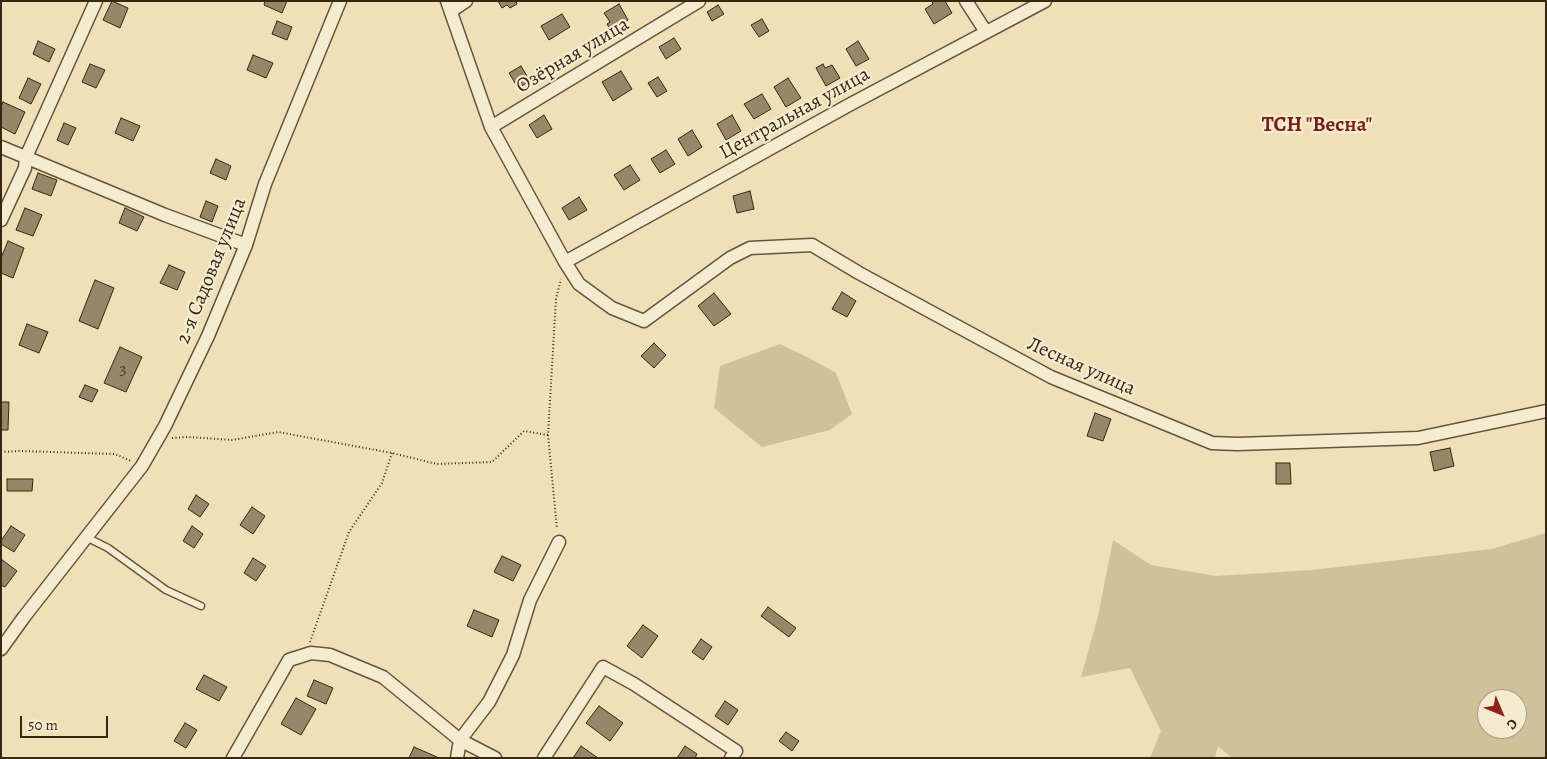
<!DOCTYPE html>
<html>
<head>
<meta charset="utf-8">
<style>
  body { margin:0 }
  #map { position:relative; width:1547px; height:759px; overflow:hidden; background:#efe0b7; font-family:Alegreya,serif }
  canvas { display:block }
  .frame { position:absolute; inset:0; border:2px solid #372713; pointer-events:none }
  .north { position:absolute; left:1477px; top:689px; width:50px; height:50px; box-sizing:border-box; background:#f5ebd0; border:1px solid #a99d84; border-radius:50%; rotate:135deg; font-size:14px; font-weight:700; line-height:20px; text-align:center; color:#372713 }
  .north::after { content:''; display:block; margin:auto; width:18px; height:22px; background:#8f2418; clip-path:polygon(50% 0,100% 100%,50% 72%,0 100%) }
  .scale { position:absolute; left:20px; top:716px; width:88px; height:22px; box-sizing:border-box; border:2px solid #372713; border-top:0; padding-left:6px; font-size:15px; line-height:18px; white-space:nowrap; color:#372713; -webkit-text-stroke:4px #f5ebd0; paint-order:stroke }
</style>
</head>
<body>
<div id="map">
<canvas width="1547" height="759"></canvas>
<div class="frame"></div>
<div class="north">С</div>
<div class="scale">50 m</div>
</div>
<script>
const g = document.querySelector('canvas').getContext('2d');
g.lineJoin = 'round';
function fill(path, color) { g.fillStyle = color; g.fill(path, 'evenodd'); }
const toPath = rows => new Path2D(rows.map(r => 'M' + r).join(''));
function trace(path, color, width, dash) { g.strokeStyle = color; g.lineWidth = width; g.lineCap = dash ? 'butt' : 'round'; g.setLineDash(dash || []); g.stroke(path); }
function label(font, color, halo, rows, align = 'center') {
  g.font = font + ' Alegreya,serif'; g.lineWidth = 4.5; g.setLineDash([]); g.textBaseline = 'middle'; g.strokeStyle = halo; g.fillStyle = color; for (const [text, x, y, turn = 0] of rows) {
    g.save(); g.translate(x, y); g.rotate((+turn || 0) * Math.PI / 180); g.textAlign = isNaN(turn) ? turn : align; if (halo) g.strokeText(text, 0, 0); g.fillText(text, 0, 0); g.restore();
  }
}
fill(toPath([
  [780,344,807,357,836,373,852,414,830,430,762,447,714,408,720,366],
  [1546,533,1546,758,1232,758,1218,746,1215,758,1150,758,1161,731,1130,668,1081,677,1098,616,1113,540,1151,565,1216,576,1312,570,1492,549],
  [1487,699,1517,699,1517,729,1487,729]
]), '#d0c19b');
const building = toPath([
  [112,1,128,8,120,28,103,20,112,1],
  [265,1,287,1,282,13,264,5,265,1],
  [498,1,516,1,517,4,510,8,507,5,502,8,498,1],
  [932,1,945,1,952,13,934,24,925,9,933,4,932,1],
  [619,4,628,20,611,31,607,24,610,22,604,13,619,4],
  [718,5,724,14,712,21,707,12,718,5],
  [562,14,570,27,549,40,541,26,562,14],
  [762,19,769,31,759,37,751,25,762,19],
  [277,21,292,27,287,40,272,34,277,21],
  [674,38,681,49,666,59,659,47,674,38],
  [38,41,55,49,49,62,33,54,38,41],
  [858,41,869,59,856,66,846,49,858,41],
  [253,55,273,63,266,78,247,70,253,55],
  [90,64,105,70,96,88,82,82,90,64],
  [823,64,825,68,832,65,840,78,826,86,816,68,823,64],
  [521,66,530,81,518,88,509,73,521,66],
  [621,71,632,89,613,101,602,82,621,71],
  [658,77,667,91,657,97,648,83,658,77],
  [28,78,41,84,31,104,19,98,28,78],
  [788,78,801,98,786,107,774,87,788,78],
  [762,94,771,109,754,119,744,104,762,94],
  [3,102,25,112,15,134,1,127,1,107,3,102],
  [544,115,552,129,537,138,529,125,544,115],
  [732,115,741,131,726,140,717,124,732,115],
  [121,118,140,126,133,141,115,133,121,118],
  [64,123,76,128,68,145,57,140,64,123],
  [692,130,702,147,688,156,678,139,692,130],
  [666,150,675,164,660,173,651,159,666,150],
  [216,159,231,166,226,180,210,173,216,159],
  [630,165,640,180,624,190,614,175,630,165],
  [38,173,57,180,51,196,32,189,38,173],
  [750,191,754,209,737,213,733,196,750,191],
  [579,197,587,210,569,220,562,208,579,197],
  [206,201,218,206,212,222,200,217,206,201],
  [25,208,42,215,33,236,16,230,25,208],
  [125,208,144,217,137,231,119,223,125,208],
  [8,241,24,248,13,278,1,273,1,258,8,241],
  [169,265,185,272,177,290,160,283,169,265],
  [95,280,114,288,98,329,79,321,95,280],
  [842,292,856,301,847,317,832,309,842,292],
  [714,293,731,314,714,326,698,306,714,293],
  [27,324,48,332,39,353,19,345,27,324],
  [654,343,666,355,654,368,641,356,654,343],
  [120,347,142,357,126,392,104,383,120,347],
  [85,385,98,390,92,402,79,397,85,385],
  [1,402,9,402,8,430,1,430,1,402],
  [1095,413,1111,419,1103,441,1087,436,1095,413],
  [1450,448,1454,466,1434,471,1430,452,1450,448],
  [1276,463,1290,463,1291,484,1276,484,1276,463],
  [7,479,33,479,32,491,7,491,7,479],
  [196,495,209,504,200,517,188,509,196,495],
  [252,507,265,516,253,534,240,525,252,507],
  [11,526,25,535,14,552,1,544,1,541,11,526],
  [192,526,203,534,194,548,183,541,192,526],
  [502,556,521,565,513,581,494,572,502,556],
  [253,558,266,566,256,581,244,573,253,558],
  [1,559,17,571,5,587,1,585,1,559],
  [768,607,796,628,789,637,761,616,768,607],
  [474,610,499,620,492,637,467,626,474,610],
  [643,625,658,636,642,658,627,646,643,625],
  [701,639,712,647,703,660,692,652,701,639],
  [204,675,227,687,219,701,196,689,204,675],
  [314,680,333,688,326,704,307,696,314,680],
  [296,698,316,709,301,735,281,724,296,698],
  [725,701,738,710,728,725,715,716,725,701],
  [599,706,623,723,610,741,586,723,599,706],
  [185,723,197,730,186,748,174,741,185,723],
  [786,732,799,741,792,751,779,741,786,732],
  [581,746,598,758,573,758,581,746],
  [685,746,697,754,695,758,677,758,685,746],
  [414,747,437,757,436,758,409,758,414,747]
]);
fill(building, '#978768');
trace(building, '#372713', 1);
const service = toPath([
  [86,537,108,548,166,590,201,606]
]);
const minor = toPath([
  [447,1,491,127,565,262,579,284,612,308,644,321,730,258,750,248,812,245,859,273,1051,377,1212,443,1237,444,1418,438,1546,411],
  [966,1,986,32],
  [451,11,466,1],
  [491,127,699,1],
  [1,147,165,215,246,245],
  [1,220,25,168,26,157,96,1],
  [565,262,849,105,1045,1],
  [1,649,24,617,142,466,165,426,208,336,246,245,265,184,340,1],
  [233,758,289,660,311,653,330,655,383,677,460,740,495,758],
  [457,758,460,740,489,702,513,655,530,600,559,542],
  [544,758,603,667,634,684,736,751,731,758]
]);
trace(service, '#65553c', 9);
trace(minor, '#65553c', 15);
trace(toPath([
  [548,435,557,529],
  [172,438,188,437,232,440,278,432,392,453,437,464,492,462,524,431,548,435,556,299,561,279],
  [1,452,21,451,115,454,131,461],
  [310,642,349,532,382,483,392,453]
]), '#372713', 2, [1, 2.5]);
trace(service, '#f5ebd0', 6);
trace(minor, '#f5ebd0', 12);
label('18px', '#4f3f28', null, [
  ["3",123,370]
]);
label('20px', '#372713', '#f5ebd0', [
  ["Озёрная улица",573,56,-31],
  ["Центральная улица",795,114,-29],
  ["2-я Садовая улица",212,271,-68],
  ["Лесная улица",1081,367,24]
]);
label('bold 21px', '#7a1f14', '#f5ebd0', [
  ["ТСН \"Весна\"",1317,126]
]);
</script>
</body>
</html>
